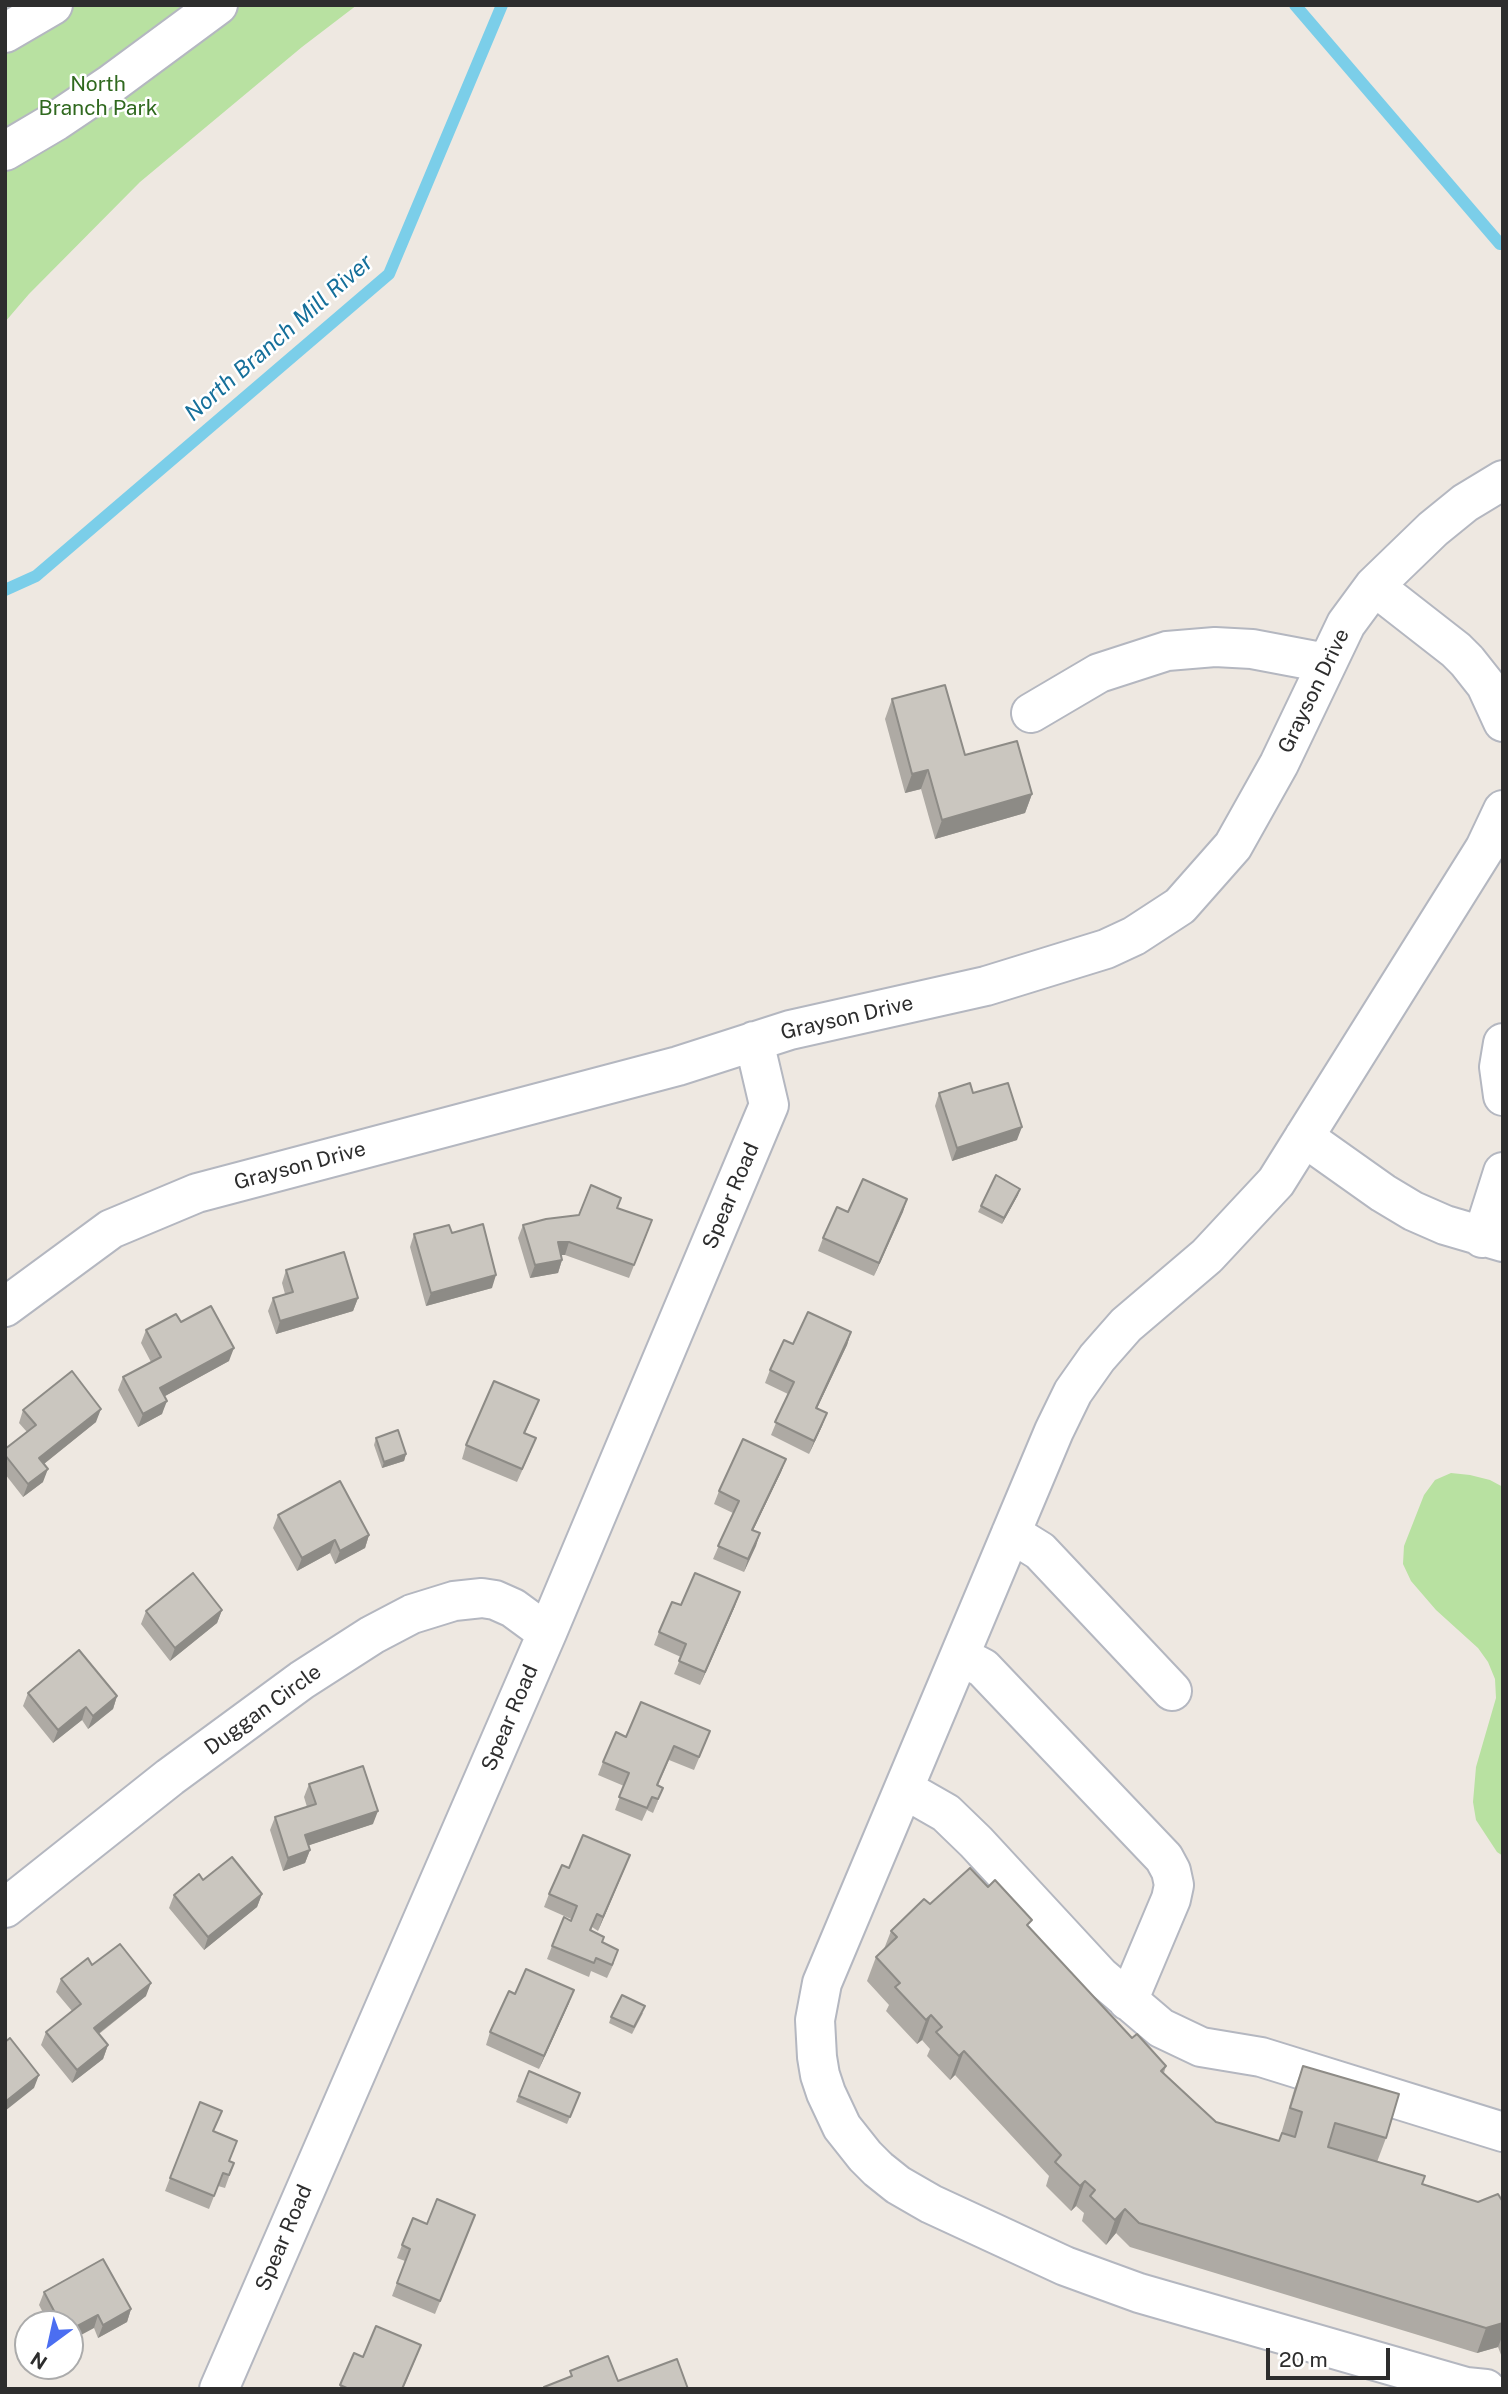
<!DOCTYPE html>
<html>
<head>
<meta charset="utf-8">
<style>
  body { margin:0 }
  #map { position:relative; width:1508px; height:2394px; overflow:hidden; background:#eee8e1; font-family:"Public Sans",sans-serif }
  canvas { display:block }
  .frame { position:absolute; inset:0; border:7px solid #2d2d2d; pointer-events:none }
  .north { position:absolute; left:14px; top:2310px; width:70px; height:70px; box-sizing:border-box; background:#fff; border:2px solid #ababab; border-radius:50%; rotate:213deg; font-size:19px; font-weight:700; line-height:28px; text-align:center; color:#2d2d2d }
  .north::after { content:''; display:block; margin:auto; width:24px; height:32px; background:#4b6ef1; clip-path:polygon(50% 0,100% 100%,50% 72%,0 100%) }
  .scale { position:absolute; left:1266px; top:2348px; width:124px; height:32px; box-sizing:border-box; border:4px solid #2d2d2d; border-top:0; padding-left:9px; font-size:21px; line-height:24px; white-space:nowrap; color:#2d2d2d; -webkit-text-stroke:5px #fff; paint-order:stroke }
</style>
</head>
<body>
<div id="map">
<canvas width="1508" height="2394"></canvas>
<div class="frame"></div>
<div class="north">N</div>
<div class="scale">20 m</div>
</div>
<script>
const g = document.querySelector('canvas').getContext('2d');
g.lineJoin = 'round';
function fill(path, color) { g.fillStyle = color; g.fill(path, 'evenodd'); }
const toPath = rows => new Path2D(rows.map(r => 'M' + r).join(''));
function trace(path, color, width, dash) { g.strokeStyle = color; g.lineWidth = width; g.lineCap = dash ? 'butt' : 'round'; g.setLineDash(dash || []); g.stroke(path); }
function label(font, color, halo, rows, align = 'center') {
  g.font = font + ' "Public Sans",sans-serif'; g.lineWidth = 5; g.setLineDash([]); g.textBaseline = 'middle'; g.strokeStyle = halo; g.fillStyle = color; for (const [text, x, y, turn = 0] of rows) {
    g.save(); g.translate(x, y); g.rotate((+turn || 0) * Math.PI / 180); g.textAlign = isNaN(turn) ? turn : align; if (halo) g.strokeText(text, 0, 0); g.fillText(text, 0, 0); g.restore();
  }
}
fill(toPath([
  [5,5,357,5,302,47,140,182,29,294,5,322],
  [1451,1473,1470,1475,1490,1480,1503,1487,1503,1856,1497,1852,1476,1820,1473,1802,1476,1767,1496,1698,1495,1679,1488,1662,1478,1648,1436,1610,1411,1581,1403,1564,1404,1546,1424,1495,1435,1480]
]), '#b8e1a1');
trace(toPath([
  [1295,5,1500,244,1503,243],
  [5,590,36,576,389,274,502,5]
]), '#7bcee9', 12);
const minor = toPath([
  [5,33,53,5],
  [5,151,56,121,111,84,218,5],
  [1374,586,1456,650,1467,661,1486,685,1503,722],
  [1031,713,1099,673,1167,651,1215,647,1252,649,1326,663],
  [1503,1043,1499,1067,1503,1096],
  [1304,1137,1383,1193,1413,1211,1445,1225,1503,1242],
  [1482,1238,1503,1172],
  [5,1307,111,1229,197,1193,678,1066,790,1030,986,986,1106,949,1134,936,1180,906,1233,846,1279,764,1346,624,1374,586,1433,529,1465,503,1503,480],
  [1011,1533,1040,1551,1172,1691],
  [960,1656,983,1668,1164,1858,1171,1871,1174,1885,1171,1899,1128,2001],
  [904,1789,946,1813,976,1842,1100,1976,1161,2028,1201,2047,1261,2057,1503,2132],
  [5,1908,170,1777,302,1680,372,1635,412,1614,454,1601,482,1598,495,1600,513,1608,547,1633],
  [219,2389,547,1633,769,1105,754,1041],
  [1486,2389,1466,2387,1139,2293,1065,2266,931,2204,898,2185,878,2169,865,2156,842,2127,826,2093,820,2075,817,2057,815,2020,822,1983,1054,1431,1073,1392,1097,1358,1126,1325,1207,1256,1276,1182,1485,848,1503,810]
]);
trace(minor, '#b4b7c0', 42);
trace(minor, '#fff', 38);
fill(toPath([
  [892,699,965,755,1032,794,1025,813,935,839,921,789,905,793,885,719],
  [939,1093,973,1093,1017,1140,952,1161,935,1106],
  [1018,1195,1002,1224,978,1212,981,1206],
  [907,1199,874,1276,818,1251,823,1238,848,1212],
  [617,1208,652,1220,629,1278,565,1255,561,1255,562,1260,558,1273,530,1278,518,1238,523,1225],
  [452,1233,492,1288,426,1306,410,1247,414,1234],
  [286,1270,358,1298,353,1311,276,1334,268,1311,273,1298,285,1294,282,1283],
  [181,1322,229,1361,165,1396,162,1414,138,1427,118,1390,123,1377,151,1362,141,1343,146,1330],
  [851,1332,847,1345,817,1408,827,1413,822,1426,809,1454,771,1435,788,1394,765,1383,770,1370,793,1344],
  [23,1410,96,1422,44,1464,43,1482,23,1497,5,1474,5,1449,27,1432,19,1423],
  [534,1413,525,1433,531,1451,517,1482,462,1459,466,1445],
  [376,1438,406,1454,404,1461,382,1468,374,1445],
  [786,1459,781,1472,753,1530,760,1533,744,1572,713,1559,733,1513,714,1504,719,1491],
  [278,1515,369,1535,365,1548,335,1564,330,1553,297,1571,273,1528],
  [681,1605,735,1606,700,1685,674,1674,681,1657,654,1645,659,1632],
  [222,1610,217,1623,170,1661,141,1624,146,1611],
  [28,1693,117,1696,113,1709,88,1729,82,1720,53,1743,23,1706],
  [626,1737,705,1744,694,1770,669,1760,658,1785,658,1801,653,1813,647,1810,642,1821,615,1810,624,1786,598,1775,603,1762],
  [309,1784,373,1824,309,1845,310,1850,305,1863,283,1871,270,1830,275,1817,307,1807,304,1797],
  [630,1855,598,1931,592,1927,591,1930,602,1943,614,1963,607,1978,591,1971,589,1977,547,1959,552,1946,571,1919,544,1907,549,1894,569,1868],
  [203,1880,262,1894,257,1907,204,1950,169,1908,174,1895],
  [988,1887,1029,1927,1132,2038,1166,2066,1164,2073,1216,2122,1279,2141,1294,2090,1303,2066,1386,2138,1377,2162,1422,2184,1478,2202,1503,2202,1503,2360,1498,2347,1477,2353,1130,2247,1116,2233,1106,2245,1082,2221,1084,2213,1076,2206,1071,2211,1046,2186,1049,2176,955,2075,950,2080,927,2056,930,2049,922,2040,917,2044,886,2011,889,2005,867,1981,876,1957,884,1949,891,1931,930,1904],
  [92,1965,146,1996,99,2034,108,2045,103,2059,72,2083,41,2045,46,2032,72,2011,56,1992,61,1979],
  [515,1994,569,2003,539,2069,486,2045,490,2032],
  [643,2013,632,2034,609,2023,611,2017],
  [529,2071,580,2093,567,2124,516,2102],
  [214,2131,229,2161,234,2163,225,2188,218,2186,209,2209,165,2191,170,2178],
  [427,2224,470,2228,435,2314,392,2296,405,2261,397,2258,402,2245],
  [44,2292,131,2309,127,2322,98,2338,94,2328,70,2324,49,2324,39,2305],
  [354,2353,363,2357,416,2358,403,2389,339,2389]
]), '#aeaaa4');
fill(toPath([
  [928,770,921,789,905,793,912,774],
  [1032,794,1025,813,935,839,942,820],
  [1022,1127,1017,1140,952,1161,957,1148],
  [1020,1189,1018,1195,1002,1224,1004,1218],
  [907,1199,903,1212,874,1276,879,1263],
  [558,1242,569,1242,565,1255,553,1255],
  [562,1260,558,1273,530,1278,535,1265],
  [496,1275,492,1288,426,1306,431,1293],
  [358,1298,353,1311,276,1334,280,1321],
  [851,1332,847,1345,811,1421,816,1408],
  [234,1348,229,1361,156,1401,160,1388],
  [167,1401,162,1414,138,1427,143,1414],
  [101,1409,96,1422,35,1471,39,1458],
  [827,1413,822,1426,809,1454,814,1441],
  [406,1454,404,1461,382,1468,384,1462],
  [786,1459,781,1472,747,1543,752,1530],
  [48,1469,43,1482,23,1497,28,1484],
  [760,1533,756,1546,744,1572,748,1559],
  [369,1535,365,1548,335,1564,340,1551],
  [335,1540,330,1553,297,1571,302,1558],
  [740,1592,735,1606,700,1685,705,1672],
  [222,1610,217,1623,170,1661,175,1648],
  [117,1696,113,1709,88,1729,93,1716],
  [86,1707,82,1720,53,1743,58,1730],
  [378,1811,373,1824,301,1848,305,1835],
  [310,1850,305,1863,283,1871,288,1858],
  [630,1855,625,1868,598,1931,603,1917],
  [262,1894,257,1907,204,1950,208,1937],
  [151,1983,146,1996,89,2041,94,2028],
  [574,1990,569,2003,539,2069,544,2056],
  [931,2015,922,2040,917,2044,926,2020],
  [108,2045,103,2059,72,2083,77,2070],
  [964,2051,955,2075,950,2080,959,2056],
  [39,2075,34,2088,5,2111,5,2102],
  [1085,2181,1076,2206,1071,2211,1080,2186],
  [1125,2209,1116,2233,1106,2245,1115,2220],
  [131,2309,127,2322,98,2338,103,2325],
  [98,2315,94,2328,70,2341,70,2330],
  [1503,2323,1503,2335,1498,2347,1477,2353,1486,2328]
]), '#8d8b86');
const building = toPath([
  [945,685,965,755,1017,741,1032,794,942,820,928,770,912,774,892,699,945,685],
  [970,1083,973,1093,1008,1083,1022,1127,957,1148,939,1093,970,1083],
  [996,1175,1020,1189,1004,1218,981,1206,996,1175],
  [863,1179,907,1199,879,1263,823,1238,837,1207,848,1212,863,1179],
  [591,1185,621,1198,617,1208,652,1220,634,1265,569,1242,558,1242,562,1260,535,1265,523,1225,546,1219,579,1215,591,1185],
  [483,1224,496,1275,431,1293,414,1234,449,1225,452,1233,483,1224],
  [344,1252,358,1298,280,1321,273,1298,293,1292,286,1270,344,1252],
  [211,1306,234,1348,160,1388,167,1401,143,1414,123,1377,161,1357,146,1330,176,1314,181,1322,211,1306],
  [808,1312,851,1332,816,1408,827,1413,814,1441,775,1422,794,1382,770,1370,784,1340,793,1344,808,1312],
  [72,1371,101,1409,39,1458,48,1469,28,1484,5,1455,5,1449,36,1425,23,1410,72,1371],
  [494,1381,539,1400,524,1433,536,1438,522,1469,466,1445,494,1381],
  [398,1430,406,1454,384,1462,376,1438,398,1430],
  [743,1439,786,1459,752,1530,760,1533,748,1559,718,1546,739,1501,719,1491,743,1439],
  [340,1481,369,1535,340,1551,335,1540,302,1558,278,1515,340,1481],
  [193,1573,222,1610,175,1648,146,1611,193,1573],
  [695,1573,740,1592,705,1672,679,1661,686,1644,659,1632,672,1602,681,1605,695,1573],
  [79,1650,117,1696,93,1716,86,1707,58,1730,28,1693,79,1650],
  [641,1702,710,1731,699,1757,674,1746,657,1785,663,1788,658,1799,652,1797,647,1808,619,1797,629,1773,603,1762,616,1732,626,1737,641,1702],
  [363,1766,378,1811,305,1835,310,1850,288,1858,275,1817,316,1804,309,1784,363,1766],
  [583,1835,630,1855,603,1917,597,1914,590,1930,604,1937,602,1942,618,1950,612,1965,596,1958,594,1963,552,1946,564,1917,571,1921,577,1906,549,1894,562,1865,569,1868,583,1835],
  [232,1857,262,1894,208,1937,174,1895,199,1874,203,1880,232,1857],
  [970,1868,988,1887,995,1880,1032,1920,1027,1925,1132,2038,1137,2034,1166,2066,1161,2071,1216,2122,1279,2141,1282,2133,1295,2137,1302,2112,1290,2108,1303,2066,1399,2094,1386,2138,1335,2123,1328,2147,1425,2176,1422,2184,1478,2202,1498,2194,1503,2202,1503,2323,1486,2328,1139,2223,1125,2209,1115,2220,1090,2196,1095,2190,1085,2181,1080,2186,1055,2162,1061,2155,964,2051,959,2056,936,2032,942,2027,931,2015,926,2020,895,1987,900,1983,876,1957,897,1937,891,1931,924,1899,930,1904,970,1868],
  [120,1944,151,1983,94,2028,108,2045,77,2070,46,2032,81,2004,61,1979,88,1958,92,1965,120,1944],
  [526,1969,574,1990,544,2056,490,2032,509,1991,515,1994,526,1969],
  [622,1995,645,2006,634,2027,611,2017,622,1995],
  [10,2038,39,2075,5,2102,5,2042,10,2038],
  [529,2071,580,2093,570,2117,519,2096,529,2071],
  [200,2102,222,2111,213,2131,237,2141,229,2161,234,2163,229,2175,223,2173,214,2196,170,2178,200,2102],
  [437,2199,475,2215,440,2301,397,2283,410,2249,402,2245,413,2218,427,2224,437,2199],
  [103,2259,131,2309,103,2325,98,2315,70,2330,70,2324,61,2324,44,2292,103,2259],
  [376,2326,421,2345,402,2389,349,2389,340,2385,354,2353,363,2357,376,2326],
  [608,2356,618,2381,677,2359,688,2389,544,2389,544,2387,572,2376,570,2371,608,2356]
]);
fill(building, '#cac6bf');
trace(building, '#8d8b86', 2);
label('21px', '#30691f', '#fff', [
  ["North",98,85],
  ["Branch Park",98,109]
]);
label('21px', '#2d2d2d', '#fff', [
  ["Grayson Drive",1314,691,-64],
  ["Grayson Drive",847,1018,-13],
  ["Grayson Drive",300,1166,-15],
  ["Spear Road",731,1196,-67],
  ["Duggan Circle",263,1710,-36],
  ["Spear Road",510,1718,-67],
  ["Spear Road",284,2238,-67]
]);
label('italic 23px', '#156f9a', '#fff', [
  ["North Branch Mill River",279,338,-41]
]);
</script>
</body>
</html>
